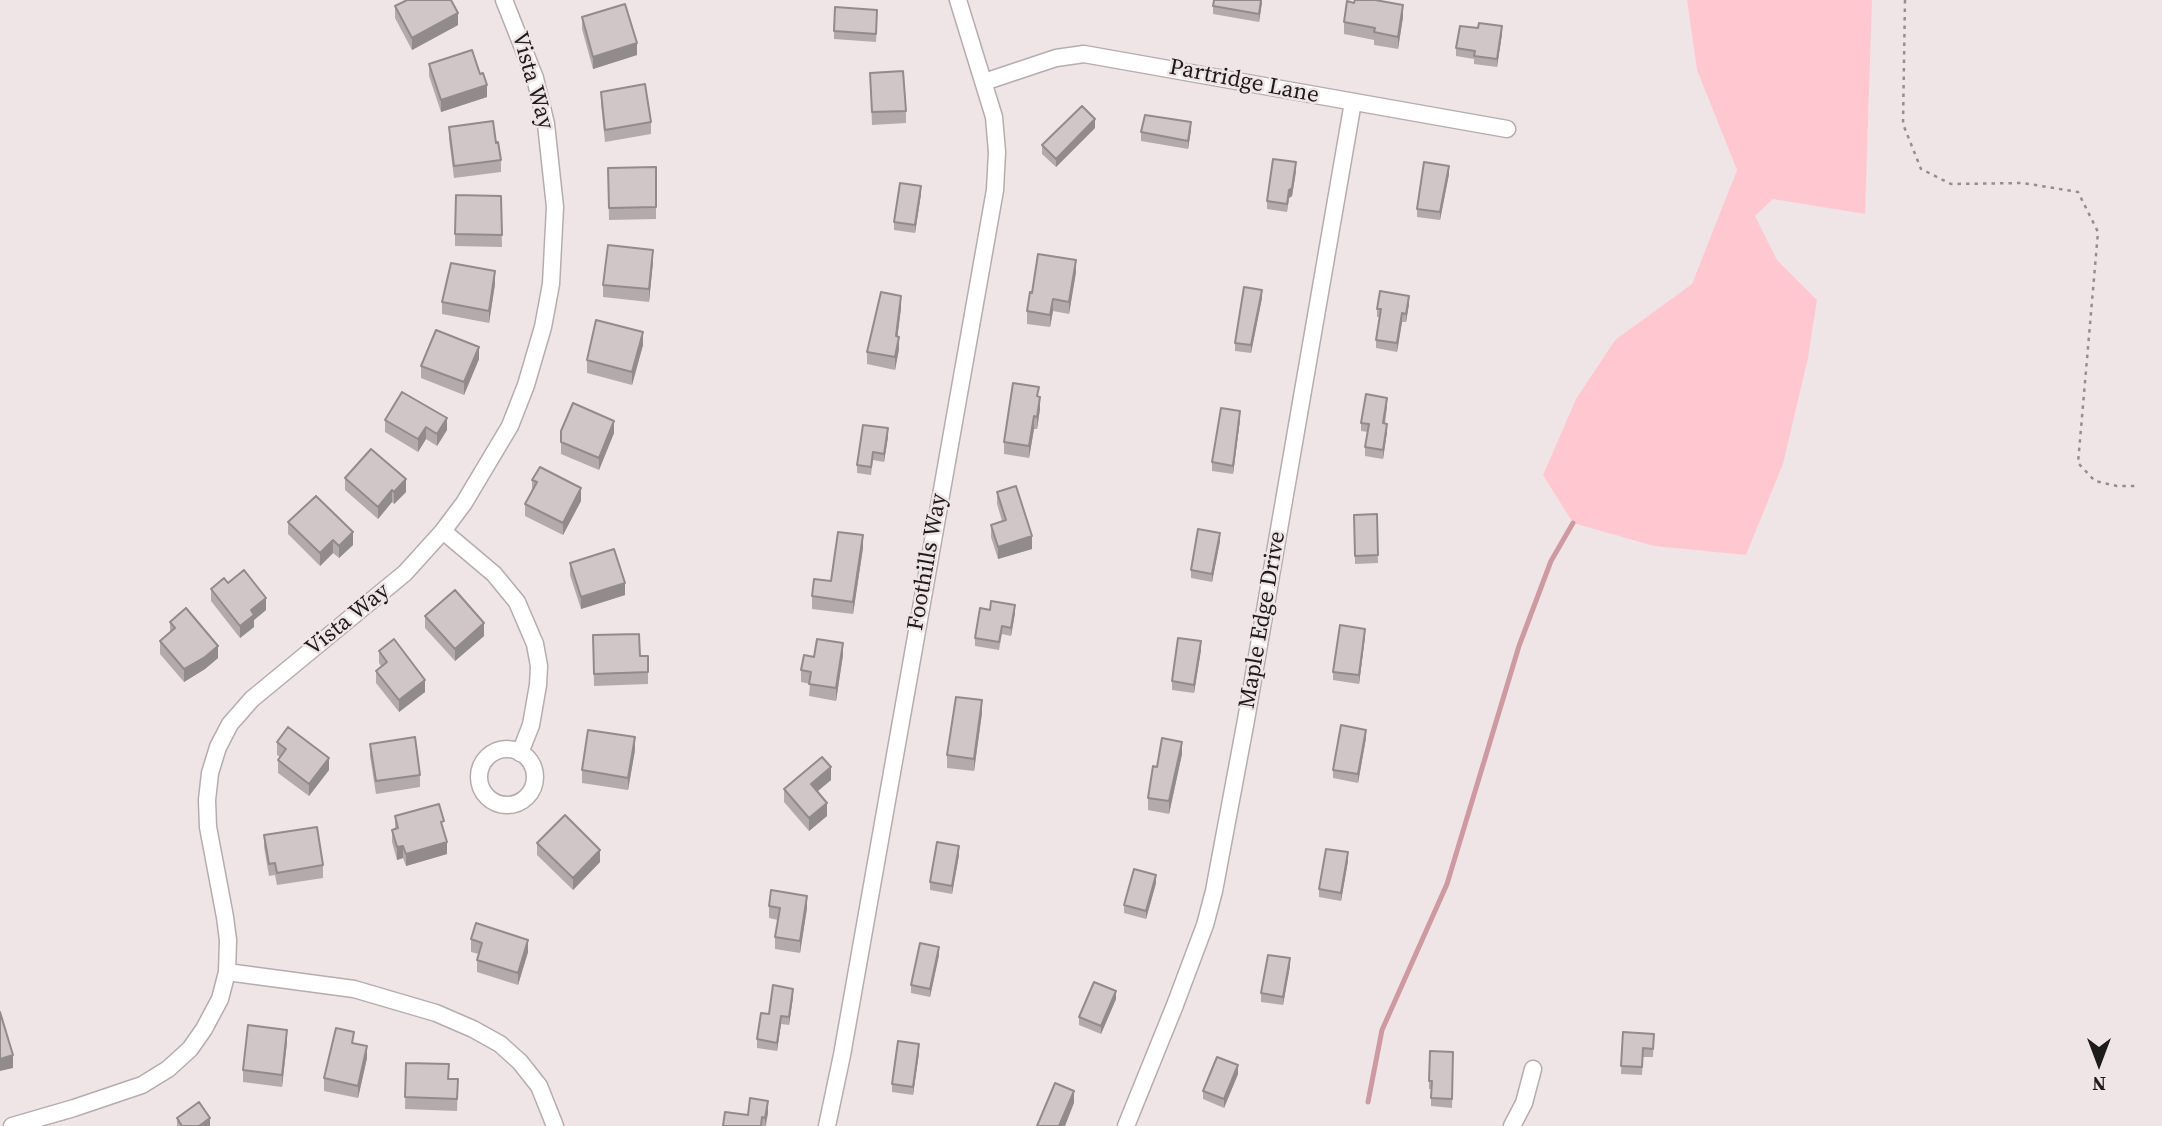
<!DOCTYPE html>
<html>
<head>
<meta charset="utf-8">
<style>
  body { margin:0 }
  #map { position:relative; width:2162px; height:1126px; overflow:hidden; background:#efe5e6; font-family:"Source Serif 4",serif }
  canvas { display:block }
  .north { position:absolute; left:2064px; top:1028px; width:70px; height:70px; -webkit-text-stroke:5px #efe5e6; paint-order:stroke; rotate:180deg; font-size:19px; font-weight:700; line-height:28px; text-align:center; color:#1e1b1b }
  .north::after { content:''; display:block; margin:auto; width:24px; height:32px; background:#1e1b1b; clip-path:polygon(50% 0,100% 100%,50% 72%,0 100%) }
</style>
</head>
<body>
<div id="map">
<canvas width="2162" height="1126"></canvas>
<div class="north">N</div>
</div>
<script>
const g = document.querySelector('canvas').getContext('2d');
g.lineJoin = 'round';
function fill(path, color) { g.fillStyle = color; g.fill(path, 'evenodd'); }
const toPath = rows => new Path2D(rows.map(r => 'M' + r).join(''));
function trace(path, color, width, dash) { g.strokeStyle = color; g.lineWidth = width; g.lineCap = dash ? 'butt' : 'round'; g.setLineDash(dash || []); g.stroke(path); }
function label(font, color, halo, rows, align = 'center') {
  g.font = font + ' "Source Serif 4",serif'; g.lineWidth = 5; g.setLineDash([]); g.textBaseline = 'middle'; g.strokeStyle = halo; g.fillStyle = color; for (const [text, x, y, turn = 0] of rows) {
    g.save(); g.translate(x, y); g.rotate((+turn || 0) * Math.PI / 180); g.textAlign = isNaN(turn) ? turn : align; if (halo) g.strokeText(text, 0, 0); g.fillText(text, 0, 0); g.restore();
  }
}
fill(toPath([
  [1687,0,1872,0,1865,214,1773,199,1755,216,1777,260,1817,300,1808,358,1783,464,1746,555,1654,546,1573,523,1543,475,1576,399,1615,340,1692,284,1737,170,1697,70]
]), '#ffc8d1');
trace(toPath([
  [1368,1102,1382,1030,1447,884,1519,646,1551,561,1573,523]
]), '#ce9aa2', 5);
const minor = toPath([
  [984,82,1056,58,1084,54,1507,129],
  [443,531,494,574,517,602,535,644,539,666,538,685,531,725,520,753],
  '479 777a28 28 0 1 1 56 0a28 28 0 1 1-56 0Z',
  [227,972,354,989,436,1013,473,1029,500,1044,520,1062,539,1086,555,1126],
  [12,1126,74,1108,142,1085,168,1069,190,1049,204,1029,220,999,227,972,228,940,225,917,208,827,207,800,210,773,218,747,230,724,252,699,405,573,443,531,464,503,510,426,526,385,543,327,551,284,555,207,546,124,535,78,504,0],
  [827,1126,842,1055,995,190,997,152,994,117,958,0],
  [1126,1126,1175,1005,1205,925,1214,891,1246,720,1353,102],
  [1512,1126,1524,1103,1533,1069]
]);
trace(minor, '#b6acad', 19);
trace(toPath([
  [1905,0,1903,124,1921,169,1951,184,2023,183,2078,192,2098,232,2078,463,2095,481,2117,486,2139,486]
]), '#948e8e', 2.5, [3.5, 5]);
trace(minor, '#fff', 16);
fill(toPath([
  [1262,0,1259,22,1213,14,1213,6],
  [1354,3,1403,17,1398,49,1374,45,1374,40,1344,34,1344,22],
  [395,6,458,25,412,50,395,18],
  [582,17,637,55,593,69,582,29],
  [877,18,876,42,834,39,834,31],
  [1502,34,1497,67,1474,64,1474,59,1456,56,1456,48],
  [429,64,487,97,441,112,429,76],
  [870,73,906,111,906,123,872,125],
  [601,92,651,122,651,134,605,142,601,104],
  [449,127,496,143,501,160,501,172,454,178,449,139],
  [1095,128,1056,167,1042,154,1042,145],
  [1191,130,1188,149,1141,141,1141,132],
  [656,167,656,219,609,220,608,168],
  [1296,171,1292,196,1289,198,1287,212,1267,209,1267,201],
  [1449,174,1440,220,1417,217,1417,209],
  [921,194,915,233,894,230,894,222],
  [501,196,502,247,455,246,455,234],
  [653,262,649,302,603,297,603,285],
  [1076,272,1069,314,1053,311,1050,327,1027,324,1027,311],
  [495,284,489,323,442,314,442,302],
  [1262,298,1251,353,1235,351,1235,343],
  [1409,304,1406,322,1402,322,1397,352,1376,348,1376,340,1379,317,1377,317,1377,309],
  [901,308,897,337,899,349,895,370,867,364,867,352],
  [643,345,632,385,587,373,587,360],
  [479,359,464,395,421,378,421,366],
  [1039,397,1040,409,1037,429,1034,429,1029,458,1004,454,1004,442],
  [1387,406,1385,424,1387,432,1383,459,1365,456,1365,447,1368,432,1361,431,1361,423],
  [385,420,447,430,437,446,426,439,418,452,385,432],
  [1240,420,1233,474,1212,471,1212,462],
  [561,431,614,433,599,470,561,454],
  [888,437,884,462,873,460,871,475,857,473,857,465],
  [345,478,406,492,394,504,392,502,378,519,345,490],
  [532,480,581,501,563,535,525,516,525,504,532,490],
  [997,492,1032,549,998,559,991,537,991,525,1002,521,997,504],
  [1377,514,1378,563,1355,564,1354,515],
  [288,522,353,545,339,558,333,553,320,566,288,534],
  [1220,541,1212,582,1191,578,1191,570],
  [863,548,853,614,812,609,812,596,831,581],
  [570,563,625,595,581,609,570,575],
  [228,583,266,610,254,620,254,627,240,638,211,601,211,589],
  [1015,613,1011,636,1002,634,999,650,975,646,975,638],
  [425,616,484,636,455,661,425,628],
  [170,622,218,658,205,669,184,682,160,654,160,641,170,633],
  [593,635,640,656,648,656,648,684,594,686],
  [1365,637,1359,684,1333,680,1333,672],
  [1201,650,1194,693,1172,690,1172,681],
  [379,651,425,692,399,712,376,683,376,671,381,666,379,663],
  [843,655,836,701,809,696,810,684,801,682,801,670,814,657],
  [982,713,974,771,947,768,947,755],
  [1366,738,1358,783,1333,778,1333,770],
  [277,742,329,770,309,796,278,773,278,760,280,757,277,755],
  [370,744,420,775,420,787,376,794,370,756],
  [635,750,628,790,582,783,582,770],
  [1182,754,1169,814,1148,810,1148,798,1157,767],
  [831,780,817,791,827,816,809,831,784,802,784,789],
  [395,816,444,831,447,854,406,866,403,858,397,860,392,842,392,830,395,829],
  [264,835,323,865,323,878,277,885,275,875,269,876,264,847],
  [537,843,600,862,573,890,537,855],
  [959,855,952,894,930,890,930,882],
  [1348,861,1341,901,1319,897,1319,889],
  [1156,883,1146,919,1124,913,1124,905],
  [769,906,807,908,800,953,775,949,775,937,778,920,769,918],
  [471,939,528,952,518,985,477,972,477,960,479,954,471,952],
  [939,955,930,997,911,993,911,985],
  [1290,966,1283,1005,1261,1002,1261,993],
  [793,997,789,1025,781,1024,777,1051,757,1048,757,1039,769,1014],
  [1116,999,1101,1034,1079,1025,1079,1017],
  [1623,1032,1654,1034,1653,1057,1643,1057,1642,1075,1621,1074],
  [287,1042,282,1087,243,1082,243,1070],
  [354,1043,367,1058,358,1098,324,1091,324,1078],
  [1453,1052,1452,1108,1431,1106,1431,1089,1429,1089,1429,1081],
  [919,1053,913,1095,892,1092,892,1084],
  [406,1063,449,1079,458,1079,457,1111,405,1109],
  [1238,1074,1224,1108,1203,1099,1203,1091],
  [768,1113,766,1126,723,1126,748,1115],
  [177,1118,210,1126,177,1126]
]), '#b3aaab');
fill(toPath([
  [1261,0,1262,3,1259,22,1259,14],
  [1403,5,1403,17,1398,49,1398,37],
  [458,13,458,25,412,50,412,38],
  [1502,26,1502,34,1497,67,1497,59],
  [637,43,637,55,593,69,593,57],
  [487,85,487,97,441,112,441,100],
  [1095,119,1095,128,1056,167,1056,159],
  [1191,122,1191,130,1188,149,1188,141],
  [1296,162,1296,171,1292,196,1289,198,1287,212,1289,190],
  [1449,166,1449,174,1440,220,1440,212],
  [921,186,921,194,915,233,915,225],
  [653,250,653,262,649,302,649,289],
  [1076,260,1076,272,1069,314,1069,302],
  [495,271,495,284,489,323,489,311],
  [1262,290,1262,298,1251,353,1251,345],
  [901,296,901,308,896,349,896,336],
  [1409,296,1409,304,1406,322,1406,314],
  [1053,299,1053,311,1050,327,1050,315],
  [1402,313,1402,322,1397,352,1397,343],
  [643,332,643,345,632,385,632,372],
  [899,337,899,349,895,370,895,357],
  [479,347,479,359,464,395,464,382],
  [1040,397,1040,409,1037,429,1037,417],
  [1387,398,1387,406,1383,431,1383,423],
  [1240,411,1240,420,1233,474,1233,466],
  [1034,416,1034,429,1029,458,1029,446],
  [447,418,447,430,437,446,437,434],
  [614,421,614,433,599,470,599,458],
  [1387,424,1387,432,1383,459,1383,450],
  [426,427,426,439,418,452,418,439],
  [888,428,888,437,884,462,884,454],
  [406,479,406,492,394,504,394,492],
  [581,488,581,501,563,535,563,523],
  [392,490,392,502,378,519,378,507],
  [353,532,353,545,339,558,339,546],
  [1220,533,1220,541,1212,582,1212,574],
  [863,535,863,548,853,614,853,602],
  [1032,536,1032,549,998,559,998,547],
  [333,540,333,553,320,566,320,553],
  [625,583,625,595,581,609,581,597],
  [266,598,266,610,254,620,254,627,240,638,240,626,251,610],
  [1015,605,1015,613,1011,636,1011,628],
  [484,623,484,636,455,661,455,649],
  [1365,629,1365,637,1359,684,1359,675],
  [1201,641,1201,650,1194,693,1194,685],
  [843,643,843,655,836,701,836,688],
  [218,646,218,658,205,669,184,682,184,669],
  [425,680,425,692,399,712,399,700],
  [982,700,982,713,974,771,974,759],
  [1366,730,1366,738,1358,783,1358,774],
  [635,737,635,750,628,790,628,778],
  [1182,742,1182,754,1169,814,1169,801],
  [329,758,329,770,309,796,309,784],
  [831,767,831,780,811,797,811,784],
  [827,803,827,816,809,831,809,818],
  [447,842,447,854,406,866,406,854],
  [403,846,403,858,397,860,397,847],
  [959,846,959,855,952,894,952,886],
  [600,850,600,862,573,890,573,878],
  [1348,852,1348,861,1341,901,1341,893],
  [1156,875,1156,883,1146,919,1146,911],
  [807,896,807,908,800,953,800,941],
  [528,940,528,952,518,985,518,973],
  [939,947,939,955,930,997,930,989],
  [1290,958,1290,966,1283,1005,1283,997],
  [793,989,793,997,789,1025,789,1017],
  [1116,991,1116,999,1101,1034,1101,1026],
  [781,1016,781,1024,777,1051,777,1043],
  [287,1030,287,1042,282,1087,282,1075],
  [919,1044,919,1053,913,1095,913,1087],
  [367,1046,367,1058,358,1098,358,1086],
  [13,1055,13,1068,0,1071,0,1059],
  [1238,1065,1238,1074,1224,1108,1224,1099],
  [1074,1091,1074,1103,1065,1126,1059,1126],
  [768,1101,768,1113,765,1126,765,1118],
  [210,1118,210,1126,199,1126]
]), '#928b8b');
const building = toPath([
  [407,0,451,0,458,13,412,38,395,6,407,0],
  [1214,0,1261,0,1259,14,1213,6,1214,0],
  [1355,0,1375,0,1403,5,1398,37,1374,32,1375,28,1344,22,1347,1,1354,3,1355,0],
  [625,4,637,43,593,57,582,17,625,4],
  [835,7,877,10,876,34,834,31,835,7],
  [1479,23,1502,26,1497,59,1474,56,1475,51,1456,48,1460,26,1478,28,1479,23],
  [472,50,480,74,483,73,487,85,441,100,429,64,472,50],
  [903,71,906,111,872,112,870,73,903,71],
  [645,84,651,122,605,130,601,92,645,84],
  [1082,106,1095,119,1056,159,1042,145,1082,106],
  [1145,115,1191,122,1188,141,1141,132,1145,115],
  [493,121,496,143,498,142,501,160,454,166,449,127,493,121],
  [1273,159,1296,162,1292,188,1289,190,1287,204,1267,201,1273,159],
  [1424,162,1449,166,1440,212,1417,209,1424,162],
  [656,167,656,207,609,208,608,168,656,167],
  [900,183,921,186,915,225,894,222,900,183],
  [456,195,501,196,502,235,455,234,456,195],
  [608,245,653,250,649,289,603,285,608,245],
  [1038,254,1076,260,1069,302,1053,299,1050,315,1027,311,1030,292,1032,293,1038,254],
  [451,263,495,271,489,311,442,302,451,263],
  [1244,287,1262,290,1251,345,1235,343,1244,287],
  [1380,291,1409,296,1406,314,1402,313,1397,343,1376,340,1381,309,1377,309,1380,291],
  [881,292,901,296,896,336,899,337,895,357,867,352,881,292],
  [596,320,643,332,632,372,587,360,596,320],
  [436,330,479,347,464,382,421,366,436,330],
  [1013,383,1039,387,1037,396,1040,397,1037,417,1034,416,1029,446,1004,442,1013,383],
  [402,392,447,418,437,434,426,427,418,439,385,420,402,392],
  [1366,394,1387,398,1383,423,1387,424,1383,450,1365,447,1369,424,1361,423,1366,394],
  [573,403,614,421,599,458,561,442,561,431,573,403],
  [1221,408,1240,411,1233,466,1212,462,1221,408],
  [863,425,888,428,884,454,873,452,871,467,857,465,863,425],
  [371,449,406,479,394,492,392,490,378,507,345,478,371,449],
  [540,467,581,488,563,523,525,504,537,482,532,480,540,467],
  [1016,486,1032,536,998,547,991,525,1006,520,997,492,1016,486],
  [316,496,353,532,339,546,333,540,320,553,288,522,316,496],
  [1377,514,1378,555,1355,556,1354,515,1377,514],
  [1198,529,1220,533,1212,574,1191,570,1198,529],
  [838,532,863,535,853,602,812,596,814,579,831,581,838,532],
  [614,549,625,583,581,597,570,563,614,549],
  [244,570,266,598,251,610,254,615,240,626,211,589,224,578,228,583,244,570],
  [455,590,484,623,455,649,425,616,455,590],
  [991,601,1015,605,1011,628,1002,626,999,642,975,638,980,608,990,610,991,601],
  [186,608,218,646,205,657,184,669,160,641,175,628,170,622,186,608],
  [1340,625,1365,629,1359,675,1333,672,1340,625],
  [639,634,640,656,648,656,648,672,594,674,593,635,639,634],
  [1178,638,1201,641,1194,685,1172,681,1178,638],
  [394,639,425,680,399,700,376,671,387,662,379,651,394,639],
  [817,639,843,643,836,688,809,684,811,672,801,670,804,655,814,657,817,639],
  [956,697,982,700,974,759,947,755,956,697],
  [1341,725,1366,730,1358,774,1333,770,1341,725],
  [288,727,329,758,309,784,278,760,286,749,277,742,288,727],
  [588,730,635,737,628,778,582,770,588,730],
  [415,737,420,775,376,781,370,744,415,737],
  [1162,738,1182,742,1169,801,1148,798,1153,766,1157,767,1162,738],
  [822,757,831,767,811,784,827,803,809,818,784,789,822,757],
  [439,804,444,821,441,822,447,842,406,854,403,846,397,847,392,830,398,828,395,816,439,804],
  [565,815,600,850,573,878,537,843,565,815],
  [317,827,323,865,277,873,275,863,269,864,264,835,317,827],
  [937,842,959,846,952,886,930,882,937,842],
  [1326,849,1348,852,1341,893,1319,889,1326,849],
  [1134,869,1156,875,1146,911,1124,905,1134,869],
  [771,890,807,896,800,941,775,937,780,908,769,906,771,890],
  [476,923,528,940,518,973,477,960,482,943,471,939,476,923],
  [920,943,939,947,930,989,911,985,920,943],
  [1268,955,1290,958,1283,997,1261,993,1268,955],
  [1094,982,1116,991,1101,1026,1079,1017,1094,982],
  [773,985,793,989,789,1017,781,1016,777,1043,757,1039,761,1013,769,1014,773,985],
  [0,1012,13,1055,0,1059,0,1012],
  [248,1025,287,1030,282,1075,243,1070,248,1025],
  [336,1028,354,1032,352,1043,367,1046,358,1086,324,1078,336,1028],
  [1623,1032,1654,1034,1653,1049,1643,1048,1642,1067,1621,1066,1623,1032],
  [898,1041,919,1044,913,1087,892,1084,898,1041],
  [1430,1051,1453,1052,1452,1099,1431,1098,1432,1081,1429,1081,1430,1051],
  [1217,1057,1238,1065,1224,1099,1203,1091,1217,1057],
  [406,1063,449,1064,448,1079,458,1079,457,1099,405,1097,406,1063],
  [1055,1083,1074,1091,1059,1126,1037,1126,1055,1083],
  [750,1098,768,1101,765,1118,762,1117,761,1126,723,1126,725,1112,748,1115,750,1098],
  [199,1102,210,1118,199,1126,182,1126,177,1118,199,1102]
]);
fill(building, '#d0c6c7');
trace(building, '#928b8b', 2);
label('23px', '#1e1b1b', '#efe5e6', [
  ["Vista Way",532,81,74],
  ["Partridge Lane",1244,82,11],
  ["Foothills Way",928,562,-80],
  ["Vista Way",348,620,-39],
  ["Maple Edge Drive",1263,620,-80]
]);
</script>
</body>
</html>
